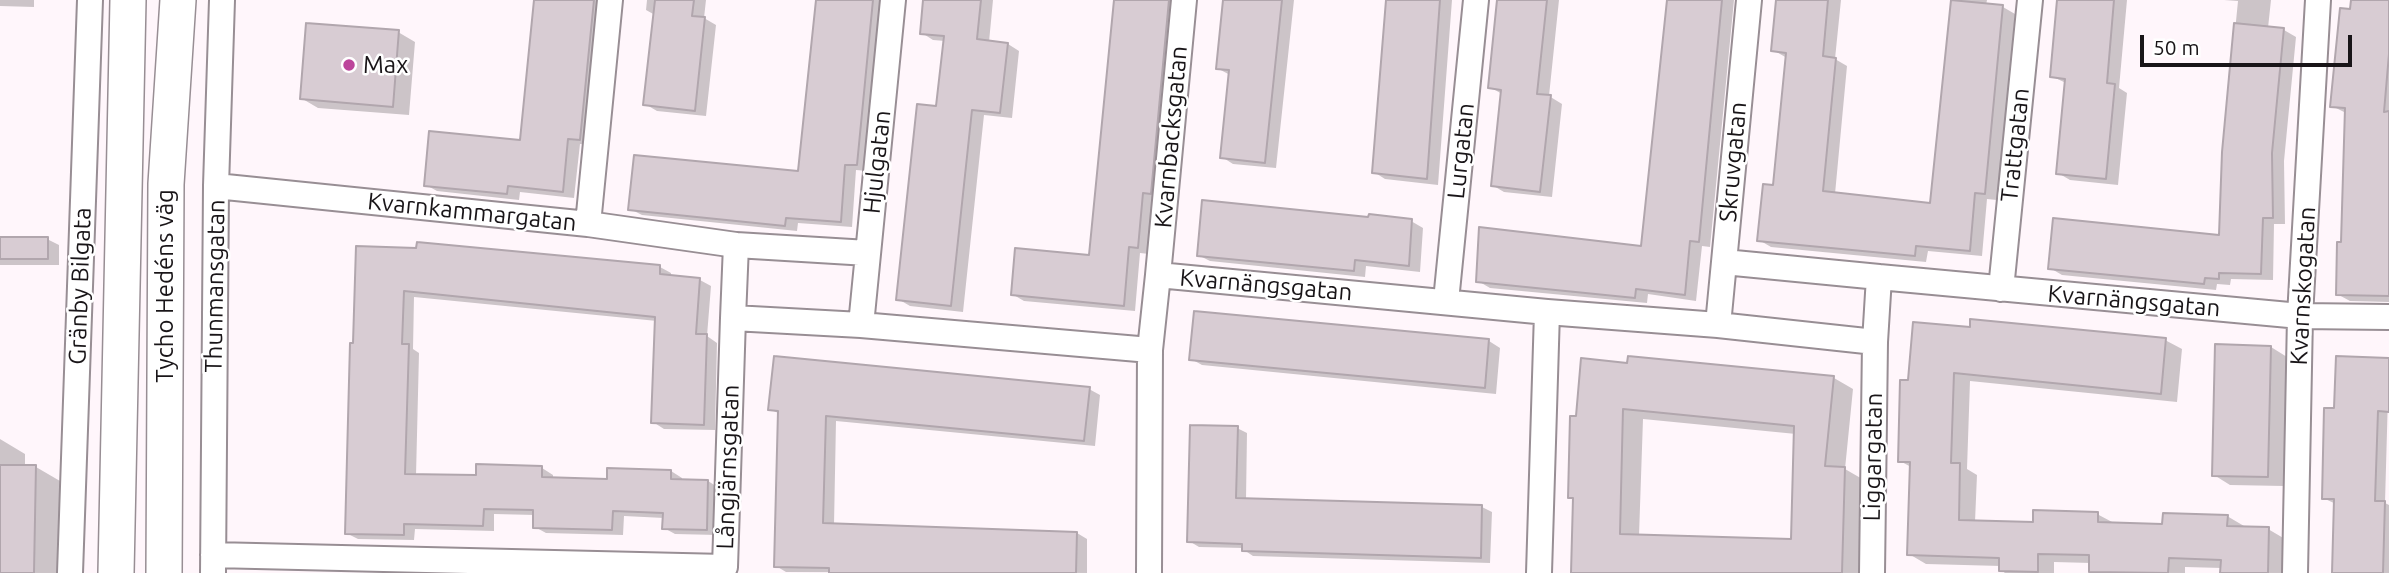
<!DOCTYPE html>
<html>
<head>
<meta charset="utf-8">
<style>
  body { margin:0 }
  #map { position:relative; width:2389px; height:573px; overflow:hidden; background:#fff6fb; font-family:Ubuntu,sans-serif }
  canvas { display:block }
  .scale { position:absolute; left:2140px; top:35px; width:212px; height:32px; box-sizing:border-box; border:4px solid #191518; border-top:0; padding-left:9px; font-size:21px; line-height:24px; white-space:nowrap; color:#191518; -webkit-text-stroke:5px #fff; paint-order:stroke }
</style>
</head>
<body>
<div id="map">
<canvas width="2389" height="573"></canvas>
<div class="scale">50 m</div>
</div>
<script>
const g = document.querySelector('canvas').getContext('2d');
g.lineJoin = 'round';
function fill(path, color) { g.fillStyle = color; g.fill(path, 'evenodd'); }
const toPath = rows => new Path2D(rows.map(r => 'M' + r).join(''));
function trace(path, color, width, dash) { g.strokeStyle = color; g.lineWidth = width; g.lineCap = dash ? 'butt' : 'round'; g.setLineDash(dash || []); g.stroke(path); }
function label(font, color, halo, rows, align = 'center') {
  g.font = font + ' Ubuntu,sans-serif'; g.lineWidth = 5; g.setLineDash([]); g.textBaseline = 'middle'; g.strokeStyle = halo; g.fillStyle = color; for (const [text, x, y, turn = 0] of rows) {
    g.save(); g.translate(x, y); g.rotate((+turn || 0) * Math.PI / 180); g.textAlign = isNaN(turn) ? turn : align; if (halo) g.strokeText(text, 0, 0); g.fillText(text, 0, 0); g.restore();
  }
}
fill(toPath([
  [0,0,34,0,34,7,0,6],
  [536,0,606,0,591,145,580,144,574,198,520,192,519,200,437,191,426,185,521,142],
  [647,0,706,0,704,18,716,25,706,116,657,111,645,104,655,15,646,10],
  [818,0,885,0,868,171,856,170,852,227,798,223,797,231,642,215,630,209,799,172],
  [925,0,993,0,989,42,1008,44,1019,51,1012,118,984,115,963,312,910,306,898,299,938,108,945,41,933,40,922,33],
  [1115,0,1183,0,1149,254,1140,253,1135,311,1024,301,1012,294,1091,257],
  [1225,0,1294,0,1276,168,1233,164,1222,157,1230,75,1217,68],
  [1388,0,1452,0,1438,185,1385,179,1374,172],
  [1499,0,1559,0,1549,96,1562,104,1552,197,1504,192,1492,185,1502,94,1490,87],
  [1669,0,1734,0,1710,247,1702,246,1696,301,1648,294,1647,303,1490,288,1478,281,1643,248],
  [1778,0,1841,0,1835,59,1847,66,1835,194,1932,205,1953,0,1987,0,1986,5,2003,7,2015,14,1997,200,1987,199,1982,256,1928,251,1926,262,1771,247,1759,240,1775,187,1787,58,1773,50],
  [2059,0,2127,0,2119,88,2127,93,2118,185,2070,180,2058,173,2066,83,2051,76],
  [2224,0,2271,0,2268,28,2284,30,2296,37,2284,161,2285,224,2274,224,2273,280,2231,279,2230,285,2217,284,2216,290,2062,275,2050,268,2221,237,2223,152,2238,1],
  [2353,0,2389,0,2389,302,2350,301,2337,294,2343,244,2346,113,2332,106],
  [398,32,415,42,409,115,318,108,301,98],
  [1411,221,1423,228,1420,272,1366,266,1365,277,1210,261,1198,255],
  [0,238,47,239,59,245,59,265,0,265],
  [358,248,660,267,671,273,671,277,700,280,711,286,707,336,717,343,715,430,664,429,653,422,657,321,414,297,413,349,419,353,416,476,478,477,542,468,553,475,553,479,609,481,671,471,682,478,682,481,708,481,719,488,717,535,675,534,664,528,664,518,624,516,623,535,546,533,535,527,535,515,494,514,494,531,415,529,414,540,358,539,346,533],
  [1915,324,2165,340,2182,349,2177,402,1970,381,1967,469,1977,475,1975,522,2034,523,2097,514,2114,523,2164,526,2227,516,2244,526,2244,528,2268,529,2285,539,2284,573,2222,573,2222,568,2185,567,2185,573,2094,573,2091,571,2091,563,2054,562,2054,573,2005,573,2001,570,2001,566,1926,564,1909,554,1911,467,1900,461],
  [1489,341,1500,348,1496,394,1202,365,1191,359],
  [2271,347,2287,357,2284,486,2230,485,2214,475],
  [2389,360,2385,503,2389,505,2389,573,2334,573,2336,504,2323,498,2336,410],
  [1629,365,1834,378,1853,389,1845,469,1864,480,1861,573,1573,573,1575,500,1570,497,1578,418],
  [1643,419,1796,434,1793,541,1639,536],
  [1089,389,1100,395,1095,446,836,421,834,525,1077,533,1087,539,1087,573,786,572,776,566,780,414,770,409],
  [1237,428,1247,433,1246,500,1482,507,1492,512,1490,563,1253,556,1244,550,1244,548,1199,547,1189,541],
  [0,439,25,454,25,467,36,467,60,481,59,573,0,573]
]), '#0003');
const building = toPath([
  [534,0,594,0,580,140,568,139,563,192,508,186,507,194,424,186,429,131,520,140,534,0],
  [655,0,694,0,692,16,705,17,695,111,643,105,655,0],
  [816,0,873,0,857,165,845,165,841,222,786,218,785,226,628,210,634,155,798,171,816,0],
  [923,0,981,0,977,39,1008,43,1000,113,972,110,951,306,896,300,917,104,936,106,944,36,920,34,923,0],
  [1114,0,1169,0,1151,194,1143,193,1138,248,1129,247,1124,306,1011,295,1015,248,1089,255,1114,0],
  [1223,0,1282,0,1265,163,1220,158,1229,70,1216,69,1223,0],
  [1386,0,1440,0,1427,179,1372,173,1386,0],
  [1497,0,1547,0,1537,94,1551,95,1540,192,1491,186,1501,90,1488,88,1497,0],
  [1667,0,1722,0,1699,242,1690,241,1685,295,1636,289,1635,298,1476,282,1479,227,1641,246,1667,0],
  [1776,0,1828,0,1823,56,1836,58,1823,191,1930,203,1951,0,2003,5,1985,194,1975,193,1970,251,1916,246,1915,256,1757,241,1763,184,1773,185,1786,53,1771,51,1776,0],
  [2057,0,2114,0,2107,83,2115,84,2106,179,2056,174,2065,79,2050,77,2057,0],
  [2351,0,2389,0,2389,54,2384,112,2389,111,2389,296,2336,295,2337,242,2341,242,2345,108,2330,107,2340,8,2350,9,2351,0],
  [306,23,399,30,393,107,300,99,306,23],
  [2234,23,2284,28,2272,153,2273,218,2263,218,2261,274,2219,273,2219,279,2205,278,2204,284,2048,269,2053,218,2219,235,2222,152,2234,23],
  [1202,200,1368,217,1369,214,1412,219,1409,266,1355,260,1354,271,1197,256,1202,200],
  [0,237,48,237,48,259,0,259,0,237],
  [417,242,660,265,660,274,700,278,696,334,707,334,704,425,651,423,655,317,404,291,402,344,409,344,405,474,476,475,476,464,542,466,542,477,607,479,607,468,671,470,671,479,708,480,707,530,662,529,663,513,613,511,612,530,533,528,533,510,484,509,483,526,404,524,404,535,345,534,350,343,353,343,356,246,416,248,417,242],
  [1194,311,1489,339,1485,388,1189,360,1194,311],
  [1970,319,2166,338,2161,394,1954,373,1951,463,1960,463,1959,520,2033,522,2033,510,2098,512,2098,522,2162,524,2163,513,2228,515,2227,526,2269,527,2268,573,2220,573,2221,560,2169,558,2168,573,2089,572,2089,555,2038,554,2038,572,1999,571,1999,558,1907,555,1910,462,1898,462,1900,380,1908,380,1913,322,1970,327,1970,319],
  [2215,344,2271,346,2268,477,2212,476,2215,344],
  [774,356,1090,387,1084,441,826,416,823,523,1077,532,1076,573,829,573,829,568,774,567,778,411,768,410,774,356],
  [1628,356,1834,376,1825,466,1845,467,1842,573,1571,573,1573,498,1568,498,1570,416,1576,416,1581,358,1627,363,1628,356],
  [1623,409,1794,426,1791,539,1620,534,1623,409],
  [2336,356,2389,358,2389,412,2378,411,2375,501,2385,501,2383,573,2332,573,2334,499,2322,499,2324,408,2334,408,2336,356],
  [1190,425,1238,426,1236,498,1482,505,1481,558,1242,551,1242,544,1187,542,1190,425],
  [0,465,36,465,34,573,0,573,0,465]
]);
fill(building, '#d8ccd3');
trace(building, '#b1a6ad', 2);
const minor = toPath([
  [216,186,588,224,610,0],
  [588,224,736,245,733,318,861,325,1150,350,1158,275,1547,312,1718,325,1875,342,1879,277,2300,316,2389,317],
  [736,245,868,253],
  [1724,262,1879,277],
  [1158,275,1184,0],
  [2001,289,2030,0],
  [1446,301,1476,0],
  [861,325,893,0],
  [1718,325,1749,0],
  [213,555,725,567,733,318],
  [70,573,90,0],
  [213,573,216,186,222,0],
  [1149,573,1150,350],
  [1539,573,1547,312],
  [1872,573,1875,342],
  [2295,573,2300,316,2318,0]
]);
const secondary = toPath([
  [116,573,128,0],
  [164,573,166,184,178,0]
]);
trace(minor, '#988e94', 28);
trace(secondary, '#988e94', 38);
trace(minor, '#fff', 24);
trace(secondary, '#fff', 35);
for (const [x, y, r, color] of [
  [349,65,7,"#bc459b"]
]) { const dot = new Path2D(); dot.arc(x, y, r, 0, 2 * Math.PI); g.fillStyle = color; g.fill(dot); trace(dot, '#fff', 2.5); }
label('24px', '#191518', '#fff', [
  ["Max",363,65]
], 'left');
label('24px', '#191518', '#fff', [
  ["Kvarnbacksgatan",1171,137,-85],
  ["Trattgatan",2015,145,-84],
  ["Lurgatan",1461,151,-84],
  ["Hjulgatan",877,162,-84],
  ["Skruvgatan",1733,162,-85],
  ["Kvarnkammargatan",472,212,6],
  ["Kvarnängsgatan",1266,285,5],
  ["Gränby Bilgata",80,286,-88],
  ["Tycho Hedéns väg",165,286,-90],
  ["Thunmansgatan",215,286,-89],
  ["Kvarnskogatan",2303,286,-87],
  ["Kvarnängsgatan",2134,301,5],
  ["Liggargatan",1873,457,-89],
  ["Långjärnsgatan",728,467,-88]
]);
</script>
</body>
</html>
